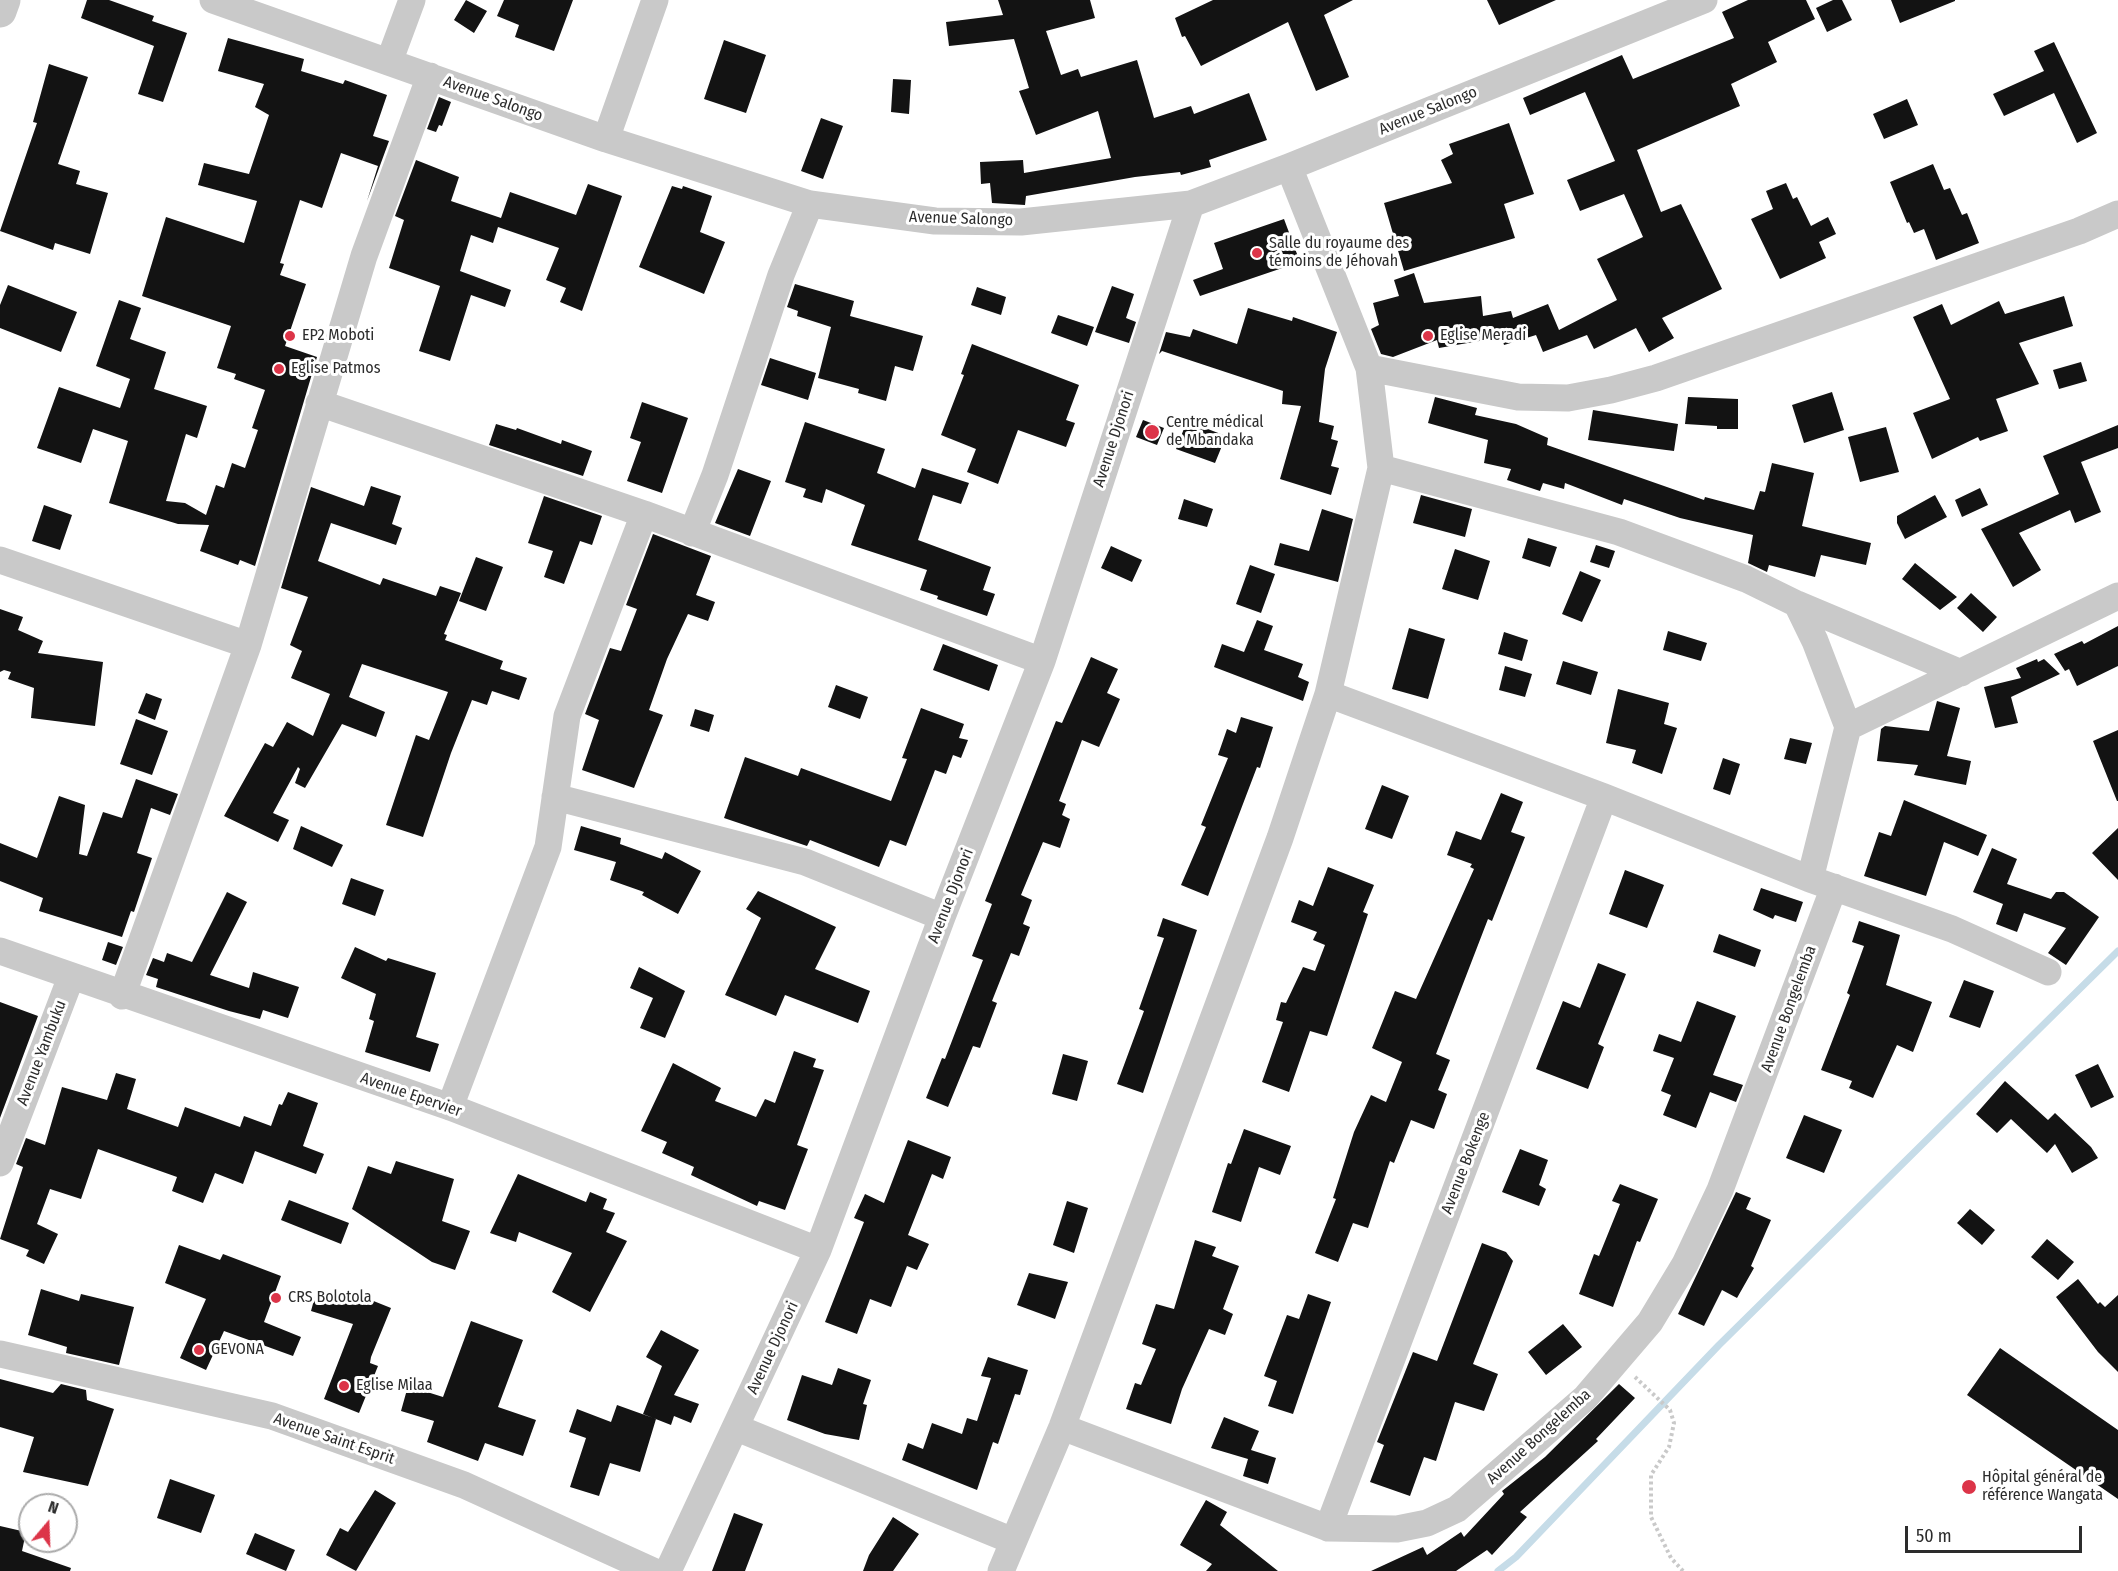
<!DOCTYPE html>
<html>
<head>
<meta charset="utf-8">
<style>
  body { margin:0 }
  #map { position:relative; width:2118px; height:1571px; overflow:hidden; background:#fff; font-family:"Fira Sans Condensed",sans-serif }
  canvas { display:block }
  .north { position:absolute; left:18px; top:1493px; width:60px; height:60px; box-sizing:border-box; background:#fff; border:2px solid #ababab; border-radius:50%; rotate:19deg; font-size:16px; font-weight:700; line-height:24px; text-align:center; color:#2c2c2c }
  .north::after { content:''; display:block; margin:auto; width:21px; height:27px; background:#dc3448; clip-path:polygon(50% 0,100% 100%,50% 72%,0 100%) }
  .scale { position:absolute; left:1905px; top:1526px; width:177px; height:27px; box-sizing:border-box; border:3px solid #2c2c2c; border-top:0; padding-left:8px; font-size:18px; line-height:21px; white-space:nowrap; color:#2c2c2c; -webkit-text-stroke:4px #fff; paint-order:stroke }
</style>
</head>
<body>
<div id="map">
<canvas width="2118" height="1571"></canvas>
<div class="north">N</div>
<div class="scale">50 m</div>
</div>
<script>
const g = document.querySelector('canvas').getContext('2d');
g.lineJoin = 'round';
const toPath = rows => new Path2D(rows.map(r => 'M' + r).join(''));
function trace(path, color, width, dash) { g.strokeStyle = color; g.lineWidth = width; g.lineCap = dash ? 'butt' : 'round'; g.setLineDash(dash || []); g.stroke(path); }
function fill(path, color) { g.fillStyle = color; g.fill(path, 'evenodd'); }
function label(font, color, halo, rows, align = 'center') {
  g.font = font + ' "Fira Sans Condensed",sans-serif'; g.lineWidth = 6; g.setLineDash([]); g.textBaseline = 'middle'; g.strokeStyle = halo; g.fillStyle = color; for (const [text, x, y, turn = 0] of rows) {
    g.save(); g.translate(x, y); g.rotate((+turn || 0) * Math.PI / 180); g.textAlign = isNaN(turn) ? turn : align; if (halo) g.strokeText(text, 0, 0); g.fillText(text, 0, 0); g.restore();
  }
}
trace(toPath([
  [1498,1571,1516,1557,1719,1345,2118,951]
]), '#c6dce8', 7);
fill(toPath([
  [87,0,109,0,154,16,152,21,187,33,163,102,138,94,154,46,81,18],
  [466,0,487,11,474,33,454,20],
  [504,0,573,0,554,51,515,37,519,25,497,16],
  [998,0,1090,0,1095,18,1046,31,1061,75,1078,69,1081,77,1137,60,1154,118,1191,106,1194,114,1249,93,1267,140,1209,160,1211,167,1181,175,1180,172,1135,177,1026,196,1025,205,992,203,990,183,981,184,980,162,1023,160,1024,173,1111,158,1098,111,1036,135,1019,91,1029,88,1014,39,949,46,946,22,1003,15],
  [1213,0,1353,0,1324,15,1349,77,1316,91,1288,22,1201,66,1185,36,1182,37,1175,18],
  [1487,0,1556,0,1499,25],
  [1748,0,1806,0,1815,19,1768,42,1777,62,1731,84,1740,106,1637,150,1661,212,1681,204,1722,289,1662,318,1674,338,1649,352,1636,328,1594,349,1587,335,1543,352,1536,335,1504,345,1502,337,1439,348,1437,340,1393,357,1381,354,1371,329,1379,325,1373,303,1399,296,1394,280,1414,273,1424,303,1481,296,1483,316,1511,311,1513,318,1548,304,1559,330,1617,300,1597,259,1643,237,1624,194,1580,211,1567,180,1615,161,1585,92,1530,115,1523,98,1622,55,1633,79,1734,38,1722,12],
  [1833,0,1842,0,1852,20,1827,32,1816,8],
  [1891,0,1955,0,1955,1,1900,23],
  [228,38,304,59,301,71,343,84,345,80,387,95,373,136,389,141,367,201,378,166,341,153,322,208,300,200,280,263,284,264,280,275,306,284,285,346,317,357,255,566,240,560,238,565,200,551,209,525,178,524,109,503,128,441,93,429,81,463,37,448,59,387,120,408,130,379,96,366,119,300,141,308,130,339,166,352,154,389,207,406,197,438,186,434,166,501,185,503,206,515,216,485,224,488,232,463,245,468,258,430,252,428,265,390,234,379,236,374,217,368,231,326,142,296,166,217,244,243,257,201,198,185,204,163,249,174,269,115,255,107,264,84,218,71],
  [724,40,766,55,746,113,704,99],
  [2054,42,2097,133,2077,143,2054,93,2004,116,1993,94,2044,71,2034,51],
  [49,64,88,77,58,164,80,171,76,184,108,193,90,254,55,243,53,250,0,231,37,123,33,122],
  [893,79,911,80,909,114,891,112],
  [439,97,451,102,442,126,439,125,436,132,427,129],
  [1907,99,1918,125,1884,139,1873,114],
  [821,118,843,126,823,179,801,171],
  [1509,123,1534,194,1504,204,1515,238,1404,271,1384,203,1452,183,1441,160,1453,154,1449,144],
  [416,160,459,177,451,201,501,218,510,192,576,215,588,184,622,196,582,311,560,302,566,288,546,280,559,248,498,227,493,243,471,235,460,271,511,290,505,307,471,295,450,361,419,351,440,286,389,268,404,220,395,216],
  [1933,164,1944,190,1950,188,1962,215,1967,213,1979,243,1936,260,1924,229,1914,233,1909,222,1907,223,1890,182],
  [1786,183,1793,199,1797,197,1811,226,1828,217,1836,234,1819,242,1826,258,1780,279,1751,219,1773,209,1766,191],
  [672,186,682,189,683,186,712,196,700,232,725,242,704,294,639,267],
  [1284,219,1300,262,1200,296,1193,280,1223,269,1214,243],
  [795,284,854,301,850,316,923,336,913,371,895,366,886,401,858,393,859,389,818,378,831,327,797,316,798,311,787,307],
  [8,285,77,312,61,352,0,328,0,305],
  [1112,286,1134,294,1126,318,1136,322,1129,343,1095,332],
  [977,287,1006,297,1001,315,971,305],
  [2064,296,2073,326,2019,343,2039,384,1996,399,2008,431,1980,441,1978,437,1932,459,1913,413,1950,399,1913,317,1942,304,1951,325,1999,301,2005,314],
  [1248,308,1292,321,1293,317,1337,332,1325,369,1319,422,1334,426,1331,439,1338,441,1331,466,1339,468,1331,495,1280,479,1301,406,1282,404,1283,391,1162,351,1159,354,1166,332,1190,337,1193,329,1237,344],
  [1058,315,1094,327,1087,346,1051,333],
  [972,344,1079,385,1066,420,1075,423,1066,447,1018,430,998,484,967,472,976,449,941,435,964,375,961,374],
  [770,358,816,373,808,400,761,385],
  [2081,362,2087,381,2059,389,2053,370],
  [1832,392,1844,430,1804,443,1792,405],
  [1435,397,1477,408,1475,415,1516,424,1548,438,1547,445,1704,500,1705,497,1754,510,1760,491,1765,492,1772,463,1814,473,1802,526,1871,543,1866,565,1821,555,1815,577,1769,565,1767,572,1748,563,1753,535,1680,518,1624,499,1622,505,1565,483,1564,489,1543,483,1540,491,1507,480,1511,469,1484,463,1488,440,1428,423],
  [1688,397,1738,399,1738,429,1717,429,1717,426,1685,424],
  [642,402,688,418,662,493,627,481,641,442,630,438],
  [1593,410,1678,424,1674,451,1588,440],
  [1143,420,1164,428,1157,445,1136,437],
  [1187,421,1226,436,1215,463,1176,449],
  [805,422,885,449,877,473,915,488,922,468,969,483,961,504,933,495,918,540,991,567,983,590,995,594,987,616,937,599,938,596,920,590,927,570,851,545,865,505,826,489,822,503,803,497,806,489,785,482],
  [496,424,516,430,517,428,561,444,562,440,592,451,583,476,489,445],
  [2118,425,2118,448,2081,462,2101,512,2075,523,2070,510,2019,533,2041,570,2013,587,1981,529,2059,494,2043,456],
  [1886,427,1899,472,1860,482,1848,437],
  [738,469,771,481,750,536,715,523],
  [371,486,401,496,392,524,402,528,396,545,331,523,318,561,380,585,383,578,436,596,440,586,461,593,444,634,447,635,445,640,503,661,500,669,527,678,519,700,492,691,487,705,472,700,451,753,423,837,386,825,416,735,429,740,448,692,362,664,349,697,385,712,376,737,342,724,305,788,295,783,300,769,298,767,273,813,289,820,278,842,224,816,265,743,273,747,287,722,313,736,330,694,291,678,302,651,290,645,308,597,281,588,311,487,364,506],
  [1980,488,1988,505,1962,517,1955,500],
  [1421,495,1472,509,1465,537,1413,523],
  [1935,495,1947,517,1905,539,1897,523,1897,516],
  [544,496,602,516,592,545,580,541,564,584,544,577,553,551,528,543],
  [1184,499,1213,509,1207,527,1178,519],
  [44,505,72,515,60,550,32,541],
  [1322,509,1353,519,1338,582,1274,565,1280,543,1309,551],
  [653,534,711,556,696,595,715,602,708,621,688,614,667,659,649,710,663,715,634,788,582,770,599,720,585,714,610,648,621,651,637,609,626,605],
  [1528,538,1557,547,1550,567,1522,558],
  [1596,545,1615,551,1609,568,1590,562],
  [1111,546,1142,560,1132,582,1101,568],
  [1455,549,1490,561,1478,600,1442,589],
  [476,557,503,567,486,611,459,601],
  [1915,563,1957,597,1940,610,1902,579],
  [1250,565,1275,574,1261,613,1236,604],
  [1580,571,1601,580,1582,622,1562,614],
  [1971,593,1997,617,1983,632,1957,608],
  [0,609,23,617,18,630,43,641,38,653,103,662,95,726,31,718,34,688,8,679,11,672,4,670,0,672],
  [1257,620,1273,626,1264,650,1303,664,1298,677,1309,682,1303,701,1214,667,1222,644,1244,652],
  [2118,626,2118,666,2077,686,2069,669,2065,671,2054,654,2082,641,2084,644],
  [1409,628,1445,639,1428,699,1392,689],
  [1668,631,1707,643,1701,661,1663,650],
  [1504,632,1528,640,1522,661,1498,654],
  [943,644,998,665,989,691,933,670],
  [1091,657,1118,669,1107,693,1120,699,1099,747,1082,740,1059,801,1066,804,1062,815,1070,819,1060,848,1043,842,1021,895,1032,900,1023,924,1030,927,1019,956,1011,953,992,1001,997,1003,980,1048,973,1046,948,1107,926,1098,942,1058,945,1059,983,960,972,956,992,904,985,901,1056,721,1062,723],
  [2037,659,2038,662,2044,659,2060,674,2011,697,2018,723,1995,728,1984,687,2021,678,2016,668],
  [1563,661,1598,672,1591,695,1556,684],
  [1505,666,1532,674,1525,697,1499,690],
  [836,685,868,697,860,719,828,707],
  [1618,689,1669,703,1664,724,1677,728,1662,774,1632,763,1636,750,1606,743],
  [146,693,162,699,155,720,138,713],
  [1937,701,1960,708,1947,756,1971,761,1966,785,1914,775,1918,765,1877,761,1881,729,1885,726,1929,731],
  [921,708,964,724,959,738,968,740,961,758,953,755,946,774,935,770,906,846,890,840,879,867,810,840,807,846,724,818,745,757,798,776,801,768,891,801,907,759,902,758],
  [695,709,714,715,709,732,690,726],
  [1241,717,1273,727,1260,768,1257,767,1208,896,1181,885,1206,827,1201,825,1228,758,1218,755,1227,729,1236,733],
  [136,719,168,731,152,775,120,764],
  [2118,730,2118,801,2117,801,2093,741],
  [1790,738,1812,743,1806,764,1784,759],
  [1723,758,1740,764,1730,795,1713,789],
  [136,779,178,794,170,815,151,808,137,853,152,858,134,912,131,911,122,937,39,911,43,898,0,881,0,843,37,858,59,796,85,805,79,854,87,856,103,812,122,818],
  [1382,785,1409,796,1392,839,1365,829],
  [1501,793,1523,802,1511,832,1525,837,1492,921,1488,919,1436,1054,1450,1060,1438,1090,1447,1094,1434,1129,1411,1120,1394,1163,1390,1161,1368,1228,1353,1223,1338,1262,1315,1253,1336,1199,1333,1198,1354,1132,1371,1095,1386,1102,1402,1062,1372,1048,1395,991,1416,999,1474,869,1470,867,1472,864,1447,855,1456,831,1481,840],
  [1904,800,1987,835,1978,856,1944,842,1926,896,1864,876,1879,832,1891,836],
  [301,826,343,845,332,867,293,849],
  [581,826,621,838,620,844,662,859,665,852,701,871,678,914,642,895,644,892,610,880,616,862,574,850],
  [2118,828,2118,880,2092,853],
  [1992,848,2017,859,2007,884,2051,899,2056,892,2064,892,2099,917,2066,965,2048,953,2066,928,2024,913,2017,932,1996,924,2003,904,1973,892],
  [1328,867,1374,885,1363,912,1368,914,1327,1036,1310,1031,1289,1092,1262,1082,1283,1022,1276,1020,1281,1002,1286,1003,1303,967,1315,971,1325,945,1313,940,1317,932,1291,922,1299,900,1313,906],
  [1625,870,1664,885,1647,928,1609,914],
  [351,878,384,890,375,916,342,904],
  [1761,888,1803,902,1796,922,1775,915,1773,919,1753,910],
  [758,891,836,927,815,969,870,991,858,1023,785,995,776,1016,725,995,761,918,746,909],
  [227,892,247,902,210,975,249,988,253,972,299,987,288,1018,263,1010,260,1019,229,1011,156,987,158,979,146,975,153,958,164,962,167,953,192,962],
  [1163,918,1197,930,1143,1093,1117,1084,1144,1011,1139,1009,1164,938,1157,936],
  [1859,921,1900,935,1886,985,1932,1002,1913,1052,1897,1045,1873,1098,1849,1088,1852,1081,1821,1070,1850,995,1847,993,1864,946,1852,942],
  [1719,934,1761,950,1755,967,1713,952],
  [108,942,123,947,116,965,102,960],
  [355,947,386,961,388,958,436,973,416,1037,439,1044,430,1072,365,1052,374,1021,369,1019,376,994,341,978],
  [1598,963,1626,974,1598,1044,1604,1047,1588,1089,1536,1069,1563,1001,1580,1008],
  [639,967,685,991,665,1038,640,1028,653,998,630,988],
  [1964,980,1994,991,1980,1028,1949,1017],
  [1697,1001,1736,1016,1713,1075,1743,1085,1736,1102,1710,1092,1696,1128,1663,1115,1671,1095,1661,1091,1674,1058,1653,1051,1659,1034,1681,1042],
  [0,1002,38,1016,0,1118],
  [794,1051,816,1059,813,1067,824,1070,797,1145,808,1149,785,1210,759,1201,757,1206,691,1175,694,1167,662,1153,667,1142,641,1131,673,1063,721,1088,715,1101,756,1117,765,1099,775,1103],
  [1063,1054,1088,1061,1077,1101,1052,1094],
  [2098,1064,2114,1097,2091,1108,2075,1075],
  [116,1073,136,1079,127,1109,178,1127,185,1107,240,1127,244,1116,271,1126,279,1104,282,1105,288,1092,318,1103,303,1146,324,1154,316,1174,255,1151,243,1184,215,1173,203,1203,172,1191,177,1177,98,1149,81,1199,50,1189,37,1224,58,1234,44,1264,26,1256,29,1250,0,1239,23,1167,16,1164,26,1138,45,1145,62,1087,107,1100],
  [2005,1081,2048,1120,2055,1113,2091,1147,2098,1158,2072,1173,2055,1144,2047,1153,2011,1119,1997,1133,1976,1114],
  [1804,1115,1842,1130,1824,1173,1786,1158],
  [1244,1129,1291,1146,1280,1175,1259,1167,1241,1222,1212,1212,1228,1163,1231,1164],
  [908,1140,951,1157,943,1179,932,1174,908,1235,929,1244,917,1270,907,1266,891,1307,870,1299,857,1334,825,1322,864,1222,854,1218,865,1194,884,1203],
  [1520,1149,1548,1160,1539,1185,1546,1189,1539,1206,1502,1192],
  [396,1161,454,1179,442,1221,470,1231,455,1270,432,1262,352,1209,368,1166,391,1174],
  [518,1174,586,1202,590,1192,607,1199,603,1209,615,1213,606,1232,627,1241,590,1312,552,1292,572,1253,519,1232,516,1242,490,1233],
  [1620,1184,1658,1199,1640,1242,1637,1241,1613,1307,1579,1294,1594,1254,1599,1256,1620,1204,1612,1201],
  [1736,1192,1751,1198,1746,1209,1771,1220,1751,1266,1754,1268,1737,1298,1722,1290,1704,1326,1678,1314],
  [289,1200,349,1223,341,1244,281,1220],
  [1067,1201,1088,1208,1074,1253,1053,1245],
  [1970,1209,1995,1230,1982,1245,1957,1223],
  [2047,1239,2074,1262,2058,1280,2031,1257],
  [1195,1240,1216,1247,1212,1256,1239,1266,1223,1309,1233,1314,1225,1335,1209,1329,1182,1389,1171,1424,1126,1409,1135,1383,1141,1385,1156,1349,1142,1344,1156,1304,1174,1309],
  [1482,1243,1506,1252,1513,1261,1473,1364,1498,1374,1484,1411,1455,1402,1436,1461,1424,1457,1410,1496,1370,1482,1384,1445,1377,1442,1413,1352,1437,1361],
  [179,1245,220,1260,223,1254,281,1276,264,1322,301,1337,293,1356,224,1331,206,1370,180,1358,206,1299,165,1283],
  [1029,1273,1068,1282,1055,1319,1017,1305],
  [2078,1279,2098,1304,2100,1302,2105,1307,2118,1295,2118,1372,2098,1352,2056,1297],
  [41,1289,79,1301,81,1294,134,1307,119,1365,66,1353,67,1347,28,1335],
  [317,1289,349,1299,351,1292,391,1308,371,1357,370,1363,378,1366,359,1413,324,1399,353,1324,311,1311],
  [1308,1294,1331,1302,1293,1414,1268,1406,1277,1381,1264,1376,1287,1315,1299,1319],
  [471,1321,523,1340,498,1407,536,1420,523,1456,485,1443,478,1461,427,1442,434,1421,401,1411,408,1386,443,1397],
  [1563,1324,1582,1347,1546,1375,1528,1352],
  [661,1330,699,1350,674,1395,699,1404,691,1423,674,1416,671,1425,643,1414,662,1366,646,1357],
  [2000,1348,2118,1430,2118,1499,1967,1395],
  [988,1357,1028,1370,1020,1395,1015,1394,998,1444,993,1442,977,1490,902,1460,908,1443,923,1449,932,1423,962,1434,967,1418,977,1421,991,1378,981,1376],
  [838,1368,871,1380,863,1404,867,1405,859,1440,825,1434,787,1420,802,1375,832,1385],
  [0,1379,53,1393,61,1384,86,1390,87,1400,114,1409,88,1486,23,1472,34,1437,0,1427],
  [1619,1384,1635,1398,1596,1439,1598,1441,1520,1512,1527,1517,1492,1555,1487,1550,1456,1571,1371,1571,1423,1547,1427,1555,1461,1532,1464,1537,1504,1494,1502,1491,1545,1457],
  [617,1405,656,1419,640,1472,610,1463,599,1496,570,1487,586,1438,569,1432,577,1409,611,1422],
  [1224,1417,1259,1431,1251,1450,1276,1458,1268,1484,1243,1476,1248,1459,1211,1448],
  [170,1479,215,1495,201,1533,157,1518],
  [375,1490,396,1503,356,1571,326,1555,340,1528,348,1532],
  [1206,1500,1227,1512,1220,1525,1278,1571,1206,1571,1212,1564,1180,1545],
  [734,1513,763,1524,745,1571,712,1571],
  [893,1517,919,1534,893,1571,863,1571,869,1555],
  [0,1526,26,1532,22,1551,71,1568,70,1571,0,1571],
  [255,1533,295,1550,286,1571,246,1554]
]), '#131313');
trace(toPath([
  [1635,1377,1670,1410,1674,1423,1669,1447,1651,1475,1651,1517,1671,1558,1683,1571]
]), '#c9c9c9', 4, [3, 3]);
trace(toPath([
  [213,0,606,139,810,204,935,221,1021,222,1191,204,1289,167,1704,0],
  [389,62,412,0],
  [606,139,655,0],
  [1369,368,1518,397,1568,398,1611,390,1656,378,2079,231,2118,214],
  [319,403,644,514,1042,661],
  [1381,468,1619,532,1746,579,1797,604,1815,641,1848,727,1810,879],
  [692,533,715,475,781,275,810,204],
  [0,560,248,645],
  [1797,604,1961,673],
  [1328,694,1604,797,1810,879,1952,929,2048,972],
  [1848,727,2118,596],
  [555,797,805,862,942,917],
  [0,951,450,1107,818,1250],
  [122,996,248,645,364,256,430,76],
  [450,1107,548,847,567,716,644,514],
  [0,1163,71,977],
  [0,1354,272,1416,464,1485,653,1571],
  [1062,1427,1328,1528,1397,1529,1427,1523,1457,1509,1585,1398,1650,1322,1685,1264,1720,1190,1834,887],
  [737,1428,1013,1541],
  [1328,1528,1604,797],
  [668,1571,818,1250,942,917,1042,661,1191,204],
  [1001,1571,1062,1427,1280,838,1328,694,1381,468,1369,368,1289,167]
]), '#c9c9c9', 27);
trace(toPath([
  [0,11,4,0]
]), '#c9c9c9', 33);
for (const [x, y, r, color] of [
  [1257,253,6,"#dc3448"],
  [290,336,6,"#dc3448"],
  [1428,336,6,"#dc3448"],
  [279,369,6,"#dc3448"],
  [1152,432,8,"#dc3448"],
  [276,1298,6,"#dc3448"],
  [199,1350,6,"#dc3448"],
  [344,1386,6,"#dc3448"],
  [1969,1487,8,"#dc3448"]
]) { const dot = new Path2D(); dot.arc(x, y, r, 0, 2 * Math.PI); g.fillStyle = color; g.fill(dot); trace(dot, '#fff', 2); }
label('16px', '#2c2c2c', '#fff', [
  ["Avenue Salongo",493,99,20],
  ["Avenue Salongo",1428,111,-22],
  ["Avenue Salongo",961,219,2],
  ["Avenue Djonori",1114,439,-72],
  ["Avenue Djonori",951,896,-69],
  ["Avenue Bongelemba",1789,1009,-70],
  ["Avenue Yambuku",42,1053,-69],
  ["Avenue Epervier",411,1095,19],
  ["Avenue Bokenge",1466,1163,-69],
  ["Avenue Djonori",773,1348,-65],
  ["Avenue Bongelemba",1539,1437,-42],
  ["Avenue Saint Esprit",334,1439,19]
]);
label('16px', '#2c2c2c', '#fff', [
  ["Salle du royaume des",1269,244],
  ["témoins de Jéhovah",1269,262],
  ["EP2 Moboti",302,336],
  ["Eglise Meradi",1440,336],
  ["Eglise Patmos",291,369],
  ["Centre médical",1166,423],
  ["de Mbandaka",1166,441],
  ["CRS Bolotola",288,1298],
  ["GEVONA",211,1350],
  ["Eglise Milaa",356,1386],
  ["Hôpital général de",1982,1478],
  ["référence Wangata",1982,1496]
], 'left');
</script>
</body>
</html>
